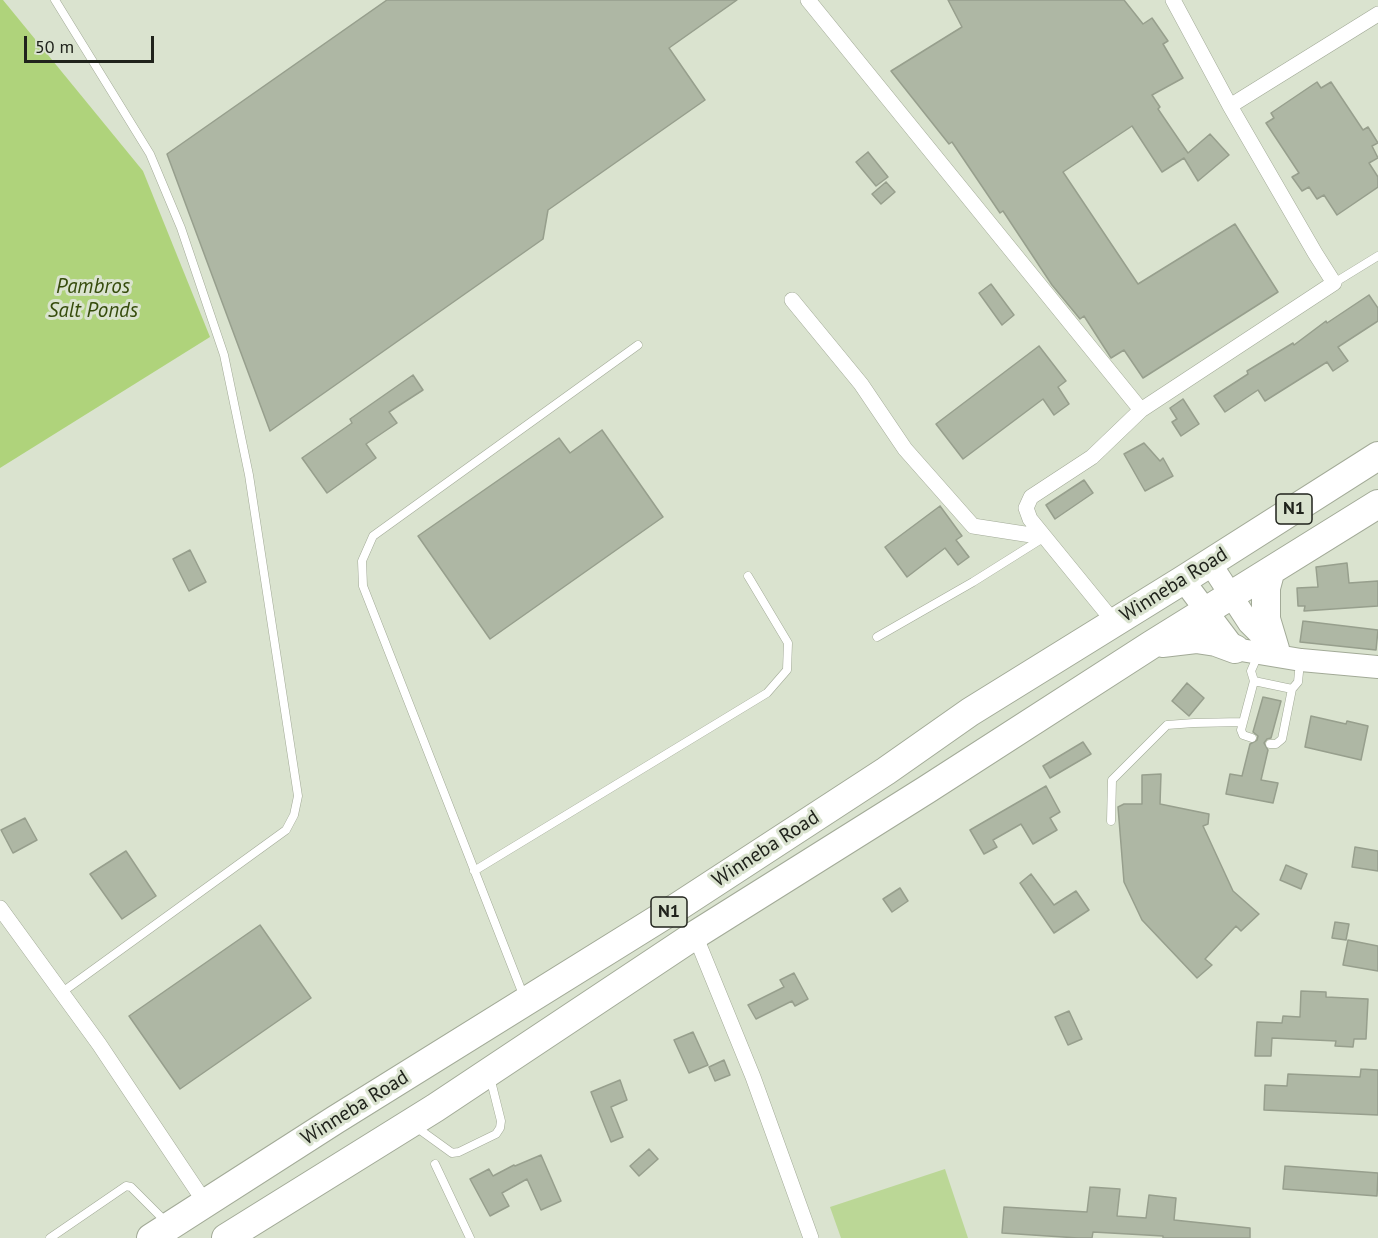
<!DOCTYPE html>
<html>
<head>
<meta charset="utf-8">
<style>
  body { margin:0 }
  #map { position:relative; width:1378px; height:1238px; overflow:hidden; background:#dae3cf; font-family:"PT Sans",sans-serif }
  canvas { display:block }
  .scale { position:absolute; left:24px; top:36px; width:130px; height:27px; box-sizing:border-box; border:3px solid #20231c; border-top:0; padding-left:8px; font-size:18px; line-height:21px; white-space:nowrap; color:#20231c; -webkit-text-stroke:4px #dae3cf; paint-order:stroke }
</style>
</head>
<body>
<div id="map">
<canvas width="1378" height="1238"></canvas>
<div class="scale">50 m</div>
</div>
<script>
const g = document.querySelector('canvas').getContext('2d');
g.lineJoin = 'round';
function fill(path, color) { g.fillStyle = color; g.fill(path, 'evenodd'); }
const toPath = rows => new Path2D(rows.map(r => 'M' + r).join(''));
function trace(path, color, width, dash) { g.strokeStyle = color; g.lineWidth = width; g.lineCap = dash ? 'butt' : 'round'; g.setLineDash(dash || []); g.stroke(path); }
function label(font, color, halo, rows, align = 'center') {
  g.font = font + ' "PT Sans",sans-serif'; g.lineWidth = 6; g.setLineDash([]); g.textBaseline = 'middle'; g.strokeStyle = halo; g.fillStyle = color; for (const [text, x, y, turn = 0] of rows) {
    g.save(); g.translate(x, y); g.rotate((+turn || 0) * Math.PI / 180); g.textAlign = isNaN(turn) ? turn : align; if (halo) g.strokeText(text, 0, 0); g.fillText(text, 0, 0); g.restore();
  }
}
fill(toPath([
  [945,1169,968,1238,841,1238,830,1207]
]), '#bbd796');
fill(toPath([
  [0,0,3,0,143,171,210,337,0,468]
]), '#afd37b');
const building = toPath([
  [387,0,737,0,669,48,705,100,548,210,543,239,270,431,167,154,387,0],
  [948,0,1124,0,1143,24,1152,18,1168,41,1163,44,1183,78,1152,95,1160,107,1158,109,1188,153,1210,134,1229,155,1198,181,1184,158,1162,172,1132,126,1063,172,1138,284,1235,224,1278,292,1143,378,1124,350,1111,358,1084,316,1080,319,1052,285,1003,211,1000,213,952,142,949,144,891,71,962,27,948,0],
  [1317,82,1321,88,1331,82,1363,130,1368,127,1378,143,1372,146,1378,158,1369,163,1378,177,1378,187,1337,215,1324,195,1317,199,1309,187,1302,191,1292,177,1299,173,1266,123,1274,118,1271,113,1317,82],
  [868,152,888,177,876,186,856,162,868,152],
  [886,182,895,192,881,204,872,194,886,182],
  [991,284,1014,315,1002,325,979,293,991,284],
  [1369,295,1378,308,1378,321,1338,347,1348,361,1333,371,1327,362,1265,401,1258,390,1225,412,1214,396,1248,374,1247,371,1293,343,1294,345,1326,321,1327,323,1369,295],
  [1039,346,1066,381,1058,387,1069,404,1054,415,1043,399,963,459,936,424,1039,346],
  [413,375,423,390,389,412,397,423,366,444,376,458,327,493,302,458,352,423,350,419,413,375],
  [1183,399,1199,424,1181,436,1172,422,1177,419,1170,408,1183,399],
  [602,430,663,517,490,639,418,536,559,438,570,453,602,430],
  [1144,443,1160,461,1163,458,1173,476,1145,491,1124,454,1144,443],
  [1084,480,1093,493,1055,519,1046,505,1084,480],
  [940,506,962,536,956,540,969,557,958,565,945,548,907,577,885,547,940,506],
  [190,550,206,582,189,591,173,559,190,550],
  [1347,563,1349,583,1378,581,1378,606,1304,611,1305,606,1298,606,1297,588,1318,587,1316,567,1347,563],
  [1303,621,1378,630,1376,650,1300,642,1303,621],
  [1187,683,1204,698,1189,716,1172,701,1187,683],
  [1263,697,1281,701,1271,738,1267,739,1264,743,1268,750,1261,780,1278,783,1273,803,1226,794,1230,774,1242,776,1250,744,1257,740,1258,736,1253,732,1263,697],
  [1311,716,1346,724,1347,721,1368,726,1361,760,1305,747,1311,716],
  [1083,742,1091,754,1050,778,1043,766,1083,742],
  [1161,774,1160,804,1209,814,1208,824,1203,826,1233,891,1259,914,1241,931,1236,926,1205,959,1212,965,1197,978,1142,920,1124,882,1118,807,1124,804,1142,804,1142,775,1161,774],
  [1046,786,1060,812,1050,818,1057,830,1033,844,1021,824,993,840,997,847,984,854,970,830,1046,786],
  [25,818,37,840,13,853,1,830,25,818],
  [1355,847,1378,851,1378,871,1352,867,1355,847],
  [126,851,156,896,122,919,90,874,126,851],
  [1286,865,1307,874,1301,889,1280,880,1286,865],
  [1031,874,1054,905,1076,891,1089,910,1054,933,1020,883,1031,874],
  [900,888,908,901,892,912,883,899,900,888],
  [1335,922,1349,924,1346,940,1332,938,1335,922],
  [260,925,311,998,180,1089,129,1016,260,925],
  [1348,940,1378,946,1378,971,1343,965,1348,940],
  [794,973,808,999,795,1006,792,1001,756,1019,748,1005,784,987,780,980,794,973],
  [1301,991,1326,992,1326,997,1368,999,1366,1039,1354,1039,1353,1047,1335,1046,1336,1041,1272,1038,1271,1056,1255,1056,1257,1022,1282,1023,1283,1016,1300,1017,1301,991],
  [1069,1011,1082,1039,1068,1045,1055,1017,1069,1011],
  [693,1032,708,1065,689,1073,674,1040,693,1032],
  [724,1060,730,1075,715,1081,709,1067,724,1060],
  [1361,1069,1378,1070,1378,1115,1264,1110,1265,1085,1287,1086,1288,1074,1360,1077,1361,1069],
  [620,1080,627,1100,611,1107,623,1137,611,1142,591,1092,620,1080],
  [649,1149,658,1159,639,1176,630,1166,649,1149],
  [541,1155,561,1201,541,1210,527,1179,502,1193,509,1206,490,1216,470,1179,489,1169,493,1176,514,1165,515,1166,541,1155],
  [1285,1166,1378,1173,1377,1196,1283,1189,1285,1166],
  [1090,1187,1120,1189,1117,1216,1146,1218,1149,1195,1176,1198,1174,1220,1250,1228,1250,1238,1163,1238,1163,1236,1093,1232,1092,1238,1078,1238,1002,1233,1004,1207,1087,1212,1090,1187]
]);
fill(building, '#aeb7a4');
trace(building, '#979f8d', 1.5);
const lane = toPath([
  [55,0,150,154,181,228,224,355,249,475,298,796,294,815,286,830,61,993],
  [1334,283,1378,256],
  [877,637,973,582,1043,538],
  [1258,655,1251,671,1254,681,1292,689,1298,682,1300,662],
  [1252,738,1243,735,1241,730,1254,681],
  [1270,744,1276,744,1282,739,1292,689],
  [1111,821,1112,780,1167,725,1194,723,1242,722],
  [474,871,767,693,787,670,788,643,748,576],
  [524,997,363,586,362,561,373,536,638,345],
  [416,1127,452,1153,459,1152,496,1134,500,1128,501,1121,490,1077],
  [435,1164,470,1238],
  [50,1238,126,1186,131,1187,167,1223]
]);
const street = toPath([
  [808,0,1141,410],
  [1230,106,1378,14],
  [792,300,861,384,905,449,973,526,1044,537],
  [1114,622,1030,519,1026,508,1031,497,1092,457,1141,410,1334,283,1315,253,1230,106,1173,0],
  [0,908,99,1044,206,1204],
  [695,935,753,1077,811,1238]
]);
const secondary = toPath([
  [1210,563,1249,623,1276,650],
  [1183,580,1235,649,1301,660,1378,667]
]);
const highway = toPath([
  [1270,573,1266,588,1266,619,1275,649],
  [1162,643,1196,639,1216,642,1235,649],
  [151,1238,335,1120,679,906,886,771,970,712,1183,580,1378,456],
  [226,1238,435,1108,695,935,926,790,1151,645,1378,504]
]);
trace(lane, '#a2aa97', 9);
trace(street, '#a2aa97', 16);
trace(secondary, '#a2aa97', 24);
trace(highway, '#a2aa97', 30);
trace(lane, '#fff', 8);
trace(street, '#fff', 15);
trace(secondary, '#fff', 22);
trace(highway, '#fff', 28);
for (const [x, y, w] of [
  [1294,509,36],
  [669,912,36]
]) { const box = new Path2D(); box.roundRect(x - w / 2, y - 15, w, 30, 4.5); g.fillStyle = '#dae3cf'; g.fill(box); trace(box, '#20231c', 1.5); }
label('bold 18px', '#20231c', null, [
  ["N1",1294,509],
  ["N1",669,912]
]);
label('20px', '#20231c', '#dae3cf', [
  ["Winneba Road",1174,585,-32],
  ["Winneba Road",766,849,-33],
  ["Winneba Road",355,1108,-32]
]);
label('italic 21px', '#364c0c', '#dae3cf', [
  ["Pambros",93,287],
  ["Salt Ponds",93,311]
]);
</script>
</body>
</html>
